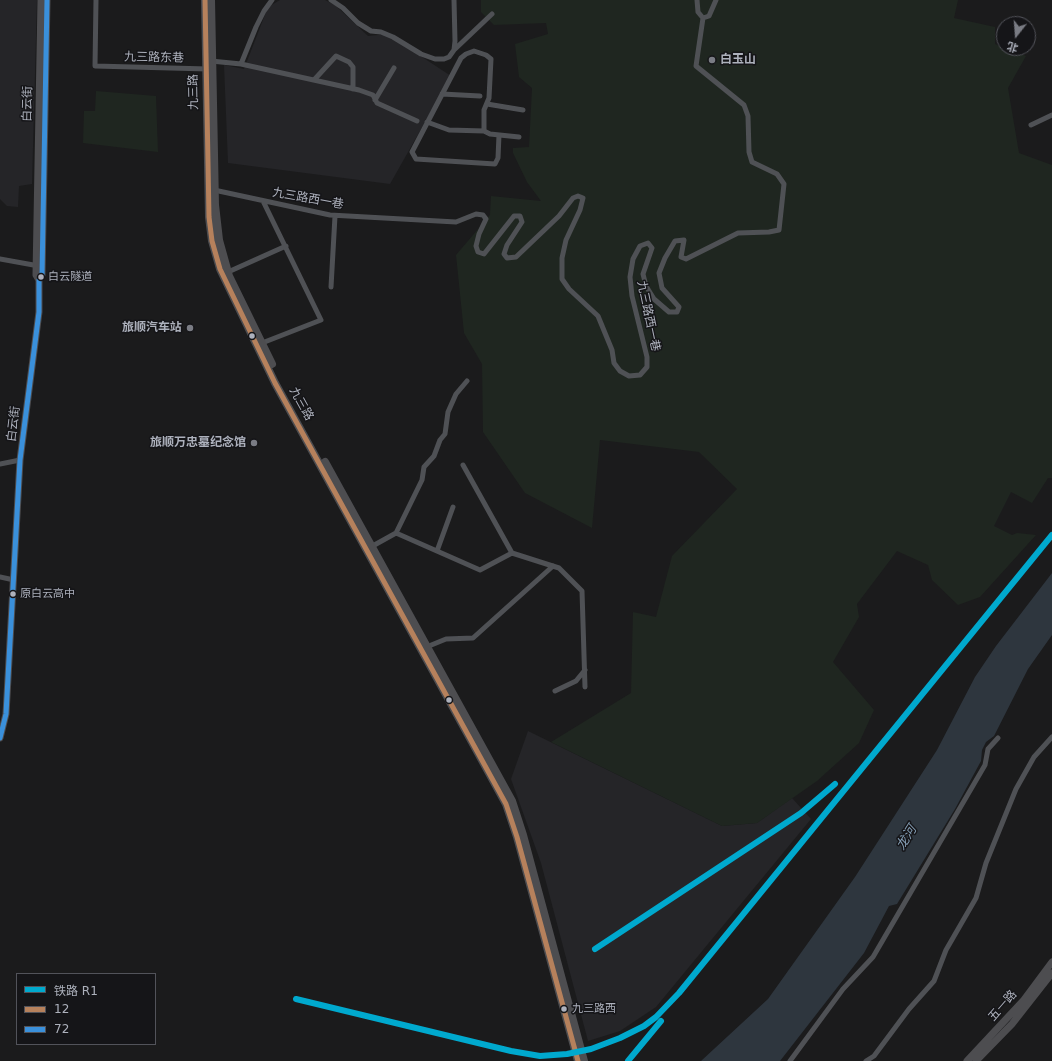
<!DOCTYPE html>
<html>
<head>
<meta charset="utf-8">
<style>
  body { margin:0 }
  #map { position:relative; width:1052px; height:1061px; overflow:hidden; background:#1b1b1c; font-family:"DejaVu Sans","Noto Sans SC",sans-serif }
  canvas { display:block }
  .legend { position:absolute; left:16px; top:973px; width:140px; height:72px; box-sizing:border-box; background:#151518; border:1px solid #52535a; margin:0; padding:5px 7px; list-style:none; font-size:12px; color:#adb1bc }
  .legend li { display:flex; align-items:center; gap:8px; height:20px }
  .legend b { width:20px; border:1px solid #52535a }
  .north { position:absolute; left:996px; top:16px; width:40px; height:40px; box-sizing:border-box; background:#151518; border:1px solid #52535a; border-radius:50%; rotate:197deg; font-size:11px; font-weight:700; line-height:16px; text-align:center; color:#adb1bc }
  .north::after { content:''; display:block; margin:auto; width:14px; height:18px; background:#7a7c84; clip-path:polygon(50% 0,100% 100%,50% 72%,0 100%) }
</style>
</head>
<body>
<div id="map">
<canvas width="1052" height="1061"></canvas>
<ul class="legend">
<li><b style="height:5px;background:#00a9ce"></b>铁路 R1</li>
<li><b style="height:5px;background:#b6815c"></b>12</li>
<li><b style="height:5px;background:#3a90db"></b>72</li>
</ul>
<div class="north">北</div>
</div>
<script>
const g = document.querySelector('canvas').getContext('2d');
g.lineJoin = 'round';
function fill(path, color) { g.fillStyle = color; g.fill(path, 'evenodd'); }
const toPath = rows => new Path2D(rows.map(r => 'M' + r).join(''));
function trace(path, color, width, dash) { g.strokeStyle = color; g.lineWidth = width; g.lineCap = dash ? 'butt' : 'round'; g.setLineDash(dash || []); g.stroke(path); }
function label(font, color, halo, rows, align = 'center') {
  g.font = font + ' "DejaVu Sans","Noto Sans SC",sans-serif'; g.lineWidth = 3; g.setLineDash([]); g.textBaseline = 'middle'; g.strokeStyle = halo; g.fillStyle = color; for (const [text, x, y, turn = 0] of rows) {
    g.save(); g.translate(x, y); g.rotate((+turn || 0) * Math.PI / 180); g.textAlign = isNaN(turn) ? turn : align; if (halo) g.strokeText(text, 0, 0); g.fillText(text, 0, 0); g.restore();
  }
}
fill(toPath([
  [0,0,37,0,32,184,19,186,18,207,7,206,0,199],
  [280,0,325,0,335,5,368,36,387,34,451,76,390,184,228,163,224,65,244,69,268,7],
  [528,731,722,826,757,823,792,798,811,819,656,1007,620,1031,588,1041,541,863,511,779]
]), '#252528');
fill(toPath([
  [481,0,958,0,954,18,995,27,995,44,1026,56,1008,88,1019,153,1052,165,1052,478,1048,478,1032,503,1011,492,994,526,1012,535,1017,533,1036,535,980,597,958,605,932,580,928,565,897,551,857,604,859,617,833,662,874,710,859,743,817,781,757,823,722,826,551,742,631,693,633,612,656,617,672,556,737,489,699,452,600,440,592,528,525,493,483,432,482,364,464,333,456,255,490,215,491,196,541,201,527,182,513,153,513,148,529,147,532,88,519,77,515,44,548,34,546,23,494,25,481,12],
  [96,91,156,96,158,152,83,143,84,111,95,111]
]), '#1f2620');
fill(toPath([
  [1052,573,1052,635,1028,669,994,736,986,742,982,750,981,761,955,809,897,904,889,906,864,953,780,1061,701,1061,768,999,855,877,937,750,975,677,996,646]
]), '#2e363e');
trace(toPath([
  [96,0,95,66,208,69],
  [331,0,343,8,358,23,371,31,381,32,393,37,421,54,435,59,444,59,449,57,454,50,455,41,454,0],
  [697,0,698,12,703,18],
  [703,18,709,16,716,0],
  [454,50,492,14],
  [211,61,241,64,256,27,264,11,272,0],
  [241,64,359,90,373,95,377,103,417,121],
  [314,80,336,56,349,62,353,67,353,89],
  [442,94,480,96],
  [375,100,394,68],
  [487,104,523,110],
  [427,122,449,130,484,131,490,134,519,137],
  [1031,125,1052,115],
  [484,131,484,110,489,98,491,59,486,55,474,51,466,54,461,58,412,152,416,159,495,164,498,158,499,135],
  [214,190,330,215,456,222,476,214,483,215,486,219,479,234,476,246,478,252,484,254,514,216,520,216,522,222,507,245,504,254,507,258,516,257,559,216,573,198,578,196,583,198,580,210,566,240,562,258,562,279,569,289,598,316,612,350,614,363,620,371,629,376,640,375,647,367,647,357,632,296,630,277,633,259,640,246,648,243,652,248,643,274,646,286,654,299,669,312,677,312,679,307,662,288,659,273,665,258,675,241,684,240,681,257,686,259,738,233,769,232,779,230,784,184,777,174,752,162,749,152,748,116,744,105,696,66,703,18],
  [0,259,39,266],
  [228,272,286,246],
  [331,287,335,216],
  [262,343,321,320,263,201],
  [0,464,20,460],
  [463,465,512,553],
  [396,533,480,570,512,553,559,568,582,591,585,687],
  [369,548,396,533,422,480,424,467,434,456,440,440,445,434,448,412,456,394,467,381],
  [437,551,453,507],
  [0,577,14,580],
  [424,648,446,639,473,638,553,566],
  [555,691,576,681,585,670],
  [790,1061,843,989,873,957,985,765,988,749,998,738],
  [866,1061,874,1056,909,1009,934,981,946,950,976,898,986,863,1016,789,1034,757,1052,737]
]), '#4f5155', 5);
trace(toPath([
  [39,280,36,275,41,0],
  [0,738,6,714,20,460,39,312,39,280,42,275,47,0],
  [967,1061,1023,1001,1052,962],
  [976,1061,1012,1024,1052,973]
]), '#4d4d50', 7);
trace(toPath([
  [205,0,209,217,212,241,220,269,275,383,506,804,517,837,578,1061],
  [211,0,215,205,219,240,229,276,272,364],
  [325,462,512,801,523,835,584,1061]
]), '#4d4d50', 8);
trace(toPath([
  [205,0,209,217,212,241,220,269,275,383,506,804,517,837,578,1061]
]), '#b6815c', 5);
trace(toPath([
  [0,738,6,714,20,460,39,312,39,280,42,275,47,0]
]), '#3a90db', 5);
trace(toPath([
  [595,949,801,813,835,784],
  [296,999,511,1051,540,1056,567,1054,591,1049,620,1038,644,1026,656,1017,679,993,1052,535],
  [628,1061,661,1021]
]), '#00a9ce', 6);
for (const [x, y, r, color] of [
  [712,60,4,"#7a7c84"],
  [41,277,3.5,"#adb1bc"],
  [190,328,4,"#7a7c84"],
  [252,336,3.5,"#adb1bc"],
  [254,443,4,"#7a7c84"],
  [13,594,3.5,"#adb1bc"],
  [449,700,3.5,"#adb1bc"],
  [564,1009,3.5,"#adb1bc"]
]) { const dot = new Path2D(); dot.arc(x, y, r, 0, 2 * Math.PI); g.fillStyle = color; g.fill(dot); trace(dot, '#151518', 1.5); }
label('11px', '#adb1bc', '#151518', [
  ["白云隧道",48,277],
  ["原白云高中",20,594],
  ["九三路西",572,1009]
], 'left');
label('12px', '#adb1bc', '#151518', [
  ["九三路东巷",154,58,1],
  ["九三路",194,92,-91],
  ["白云街",28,104,-89],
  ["九三路西一巷",308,199,10],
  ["九三路西一巷",648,316,78],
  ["九三路",301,404,61],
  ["白云街",14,424,-83],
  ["五一路",1003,1006,-49]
]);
label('bold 12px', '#adb1bc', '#151518', [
  ["白玉山",720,60,"left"],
  ["旅顺汽车站",182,328],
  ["旅顺万忠墓纪念馆",246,443]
], 'right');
label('italic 13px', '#859fb6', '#151518', [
  ["龙河",907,838,-58]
]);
</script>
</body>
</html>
